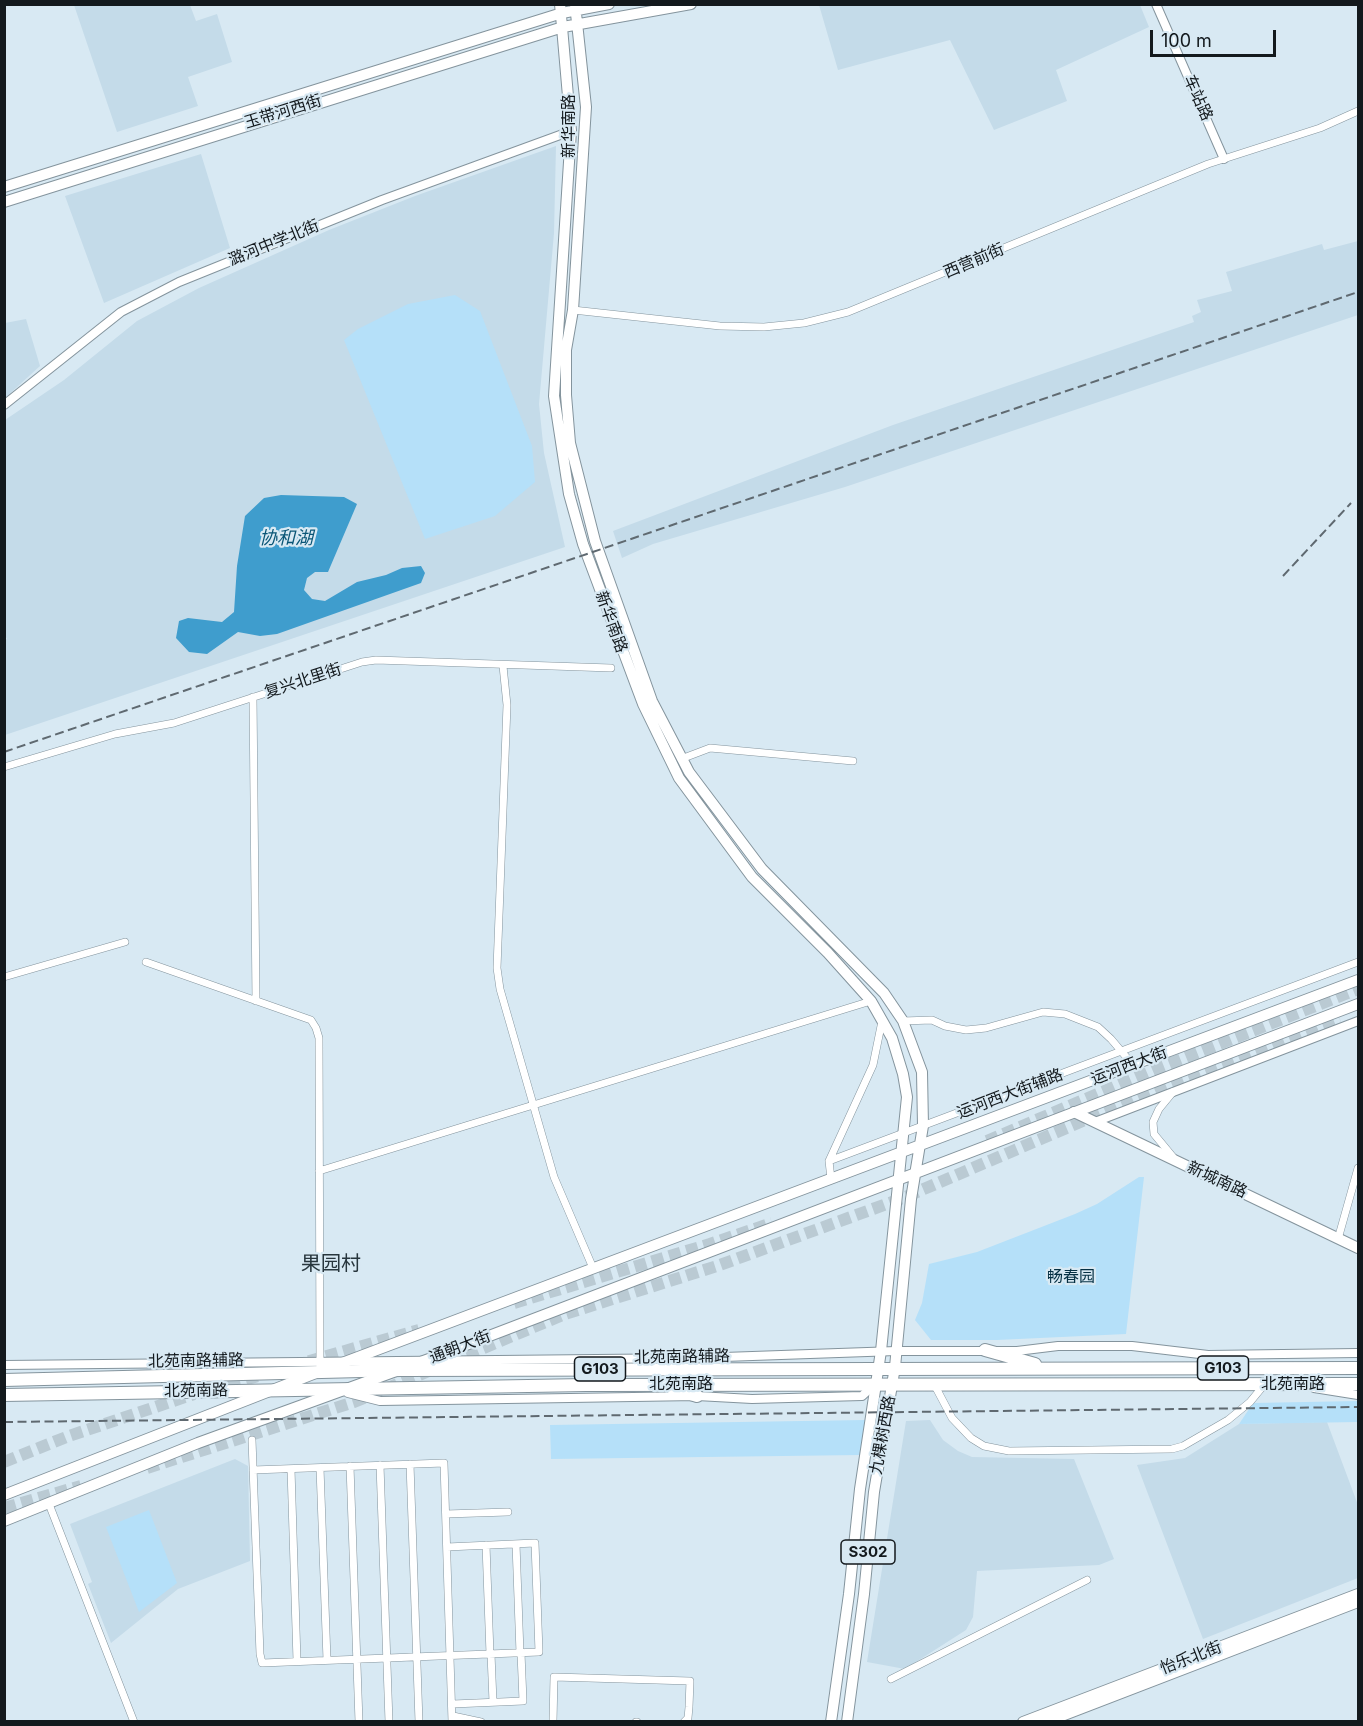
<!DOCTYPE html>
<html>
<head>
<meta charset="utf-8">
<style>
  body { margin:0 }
  #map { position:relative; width:1363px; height:1726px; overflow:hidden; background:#d8e9f3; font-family:Inter,sans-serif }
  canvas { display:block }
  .frame { position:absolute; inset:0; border:6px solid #13191d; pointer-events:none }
  .scale { position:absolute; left:1150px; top:30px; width:126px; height:27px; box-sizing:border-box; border:3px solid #13191d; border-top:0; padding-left:8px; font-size:18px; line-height:21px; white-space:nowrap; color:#13191d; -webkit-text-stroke:4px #d8e9f3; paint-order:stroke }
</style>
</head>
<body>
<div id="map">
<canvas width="1363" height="1726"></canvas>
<div class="frame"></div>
<div class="scale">100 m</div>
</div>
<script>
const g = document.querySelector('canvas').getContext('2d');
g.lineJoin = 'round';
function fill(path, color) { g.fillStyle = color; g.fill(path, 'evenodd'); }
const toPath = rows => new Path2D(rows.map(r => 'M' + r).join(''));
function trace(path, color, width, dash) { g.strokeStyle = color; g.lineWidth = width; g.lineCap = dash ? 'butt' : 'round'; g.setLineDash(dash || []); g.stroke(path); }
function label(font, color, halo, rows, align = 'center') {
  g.font = font + ' Inter,"Noto Sans SC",sans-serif'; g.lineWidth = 4.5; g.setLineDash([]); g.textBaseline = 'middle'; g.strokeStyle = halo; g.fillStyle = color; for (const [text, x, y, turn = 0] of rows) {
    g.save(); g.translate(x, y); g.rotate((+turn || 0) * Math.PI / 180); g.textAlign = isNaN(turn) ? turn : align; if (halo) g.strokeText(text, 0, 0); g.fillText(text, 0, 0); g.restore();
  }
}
fill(toPath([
  [74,5,190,5,196,21,217,14,232,62,188,77,198,106,117,132],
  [819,5,1140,5,1149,27,1056,70,1067,101,994,130,950,40,838,70],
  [556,146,554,233,539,404,544,453,565,547,5,735,4,640,7,639,4,633,5,420,64,380,137,321,199,288,329,230,415,196],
  [201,154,230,248,104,303,65,196],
  [1358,241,1358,315,845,487,653,544,622,558,613,531,893,425,1194,322,1192,316,1201,312,1197,300,1232,291,1226,272,1322,244,1324,250],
  [26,319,40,366,5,398,5,323],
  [930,1420,943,1440,958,1451,972,1457,1074,1459,1114,1559,1099,1565,977,1571,973,1617,966,1630,905,1669,867,1662,906,1421],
  [1327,1422,1358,1505,1358,1578,1203,1639,1137,1465,1185,1458,1239,1424],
  [235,1459,248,1466,250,1561,178,1589,111,1643,88,1584,92,1582,70,1524]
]), '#c4dbe9');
fill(toPath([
  [455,295,480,311,532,446,535,482,495,516,425,539,344,340,358,329,408,304],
  [1139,1177,1144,1177,1126,1334,997,1340,931,1340,915,1320,922,1303,929,1264,977,1252,1075,1214,1097,1204],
  [1358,1401,1358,1422,1239,1424,1253,1403],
  [865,1420,860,1455,551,1459,550,1425],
  [149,1510,177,1583,139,1612,106,1527]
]), '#b5e0f9');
fill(toPath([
  [281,495,344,497,357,504,328,572,315,572,307,578,304,590,312,599,325,601,357,582,386,575,402,568,421,566,425,573,421,583,277,634,260,636,238,632,207,654,189,652,176,638,179,621,188,618,222,622,234,612,237,566,245,516,264,498]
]), '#3f9dcd');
trace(toPath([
  [987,1141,1154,1070,1358,989],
  [514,1303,710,1244,772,1223],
  [450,1362,565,1314,717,1266,903,1198,1162,1087,1339,1017],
  [274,1371,419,1330],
  [211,1389,258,1376],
  [4,1462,69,1436,194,1394],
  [147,1468,354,1402,431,1370],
  [4,1508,81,1486]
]), '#bacad3', 12, [12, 6]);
const minor = toPath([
  [573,310,720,326,764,327,804,323,848,312,1208,164,1320,128,1358,111],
  [503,666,507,705,497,968,500,989,554,1177,593,1268],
  [253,697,256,1001],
  [681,759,710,748,853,761],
  [4,767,115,734,174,723,362,662,376,660,611,668],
  [146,962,311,1020,316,1028,319,1038,320,1366],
  [4,977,125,942],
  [903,1021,932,1020,945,1026,966,1030,986,1028,1043,1012,1065,1014,1098,1027,1111,1039,1133,1065],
  [1173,1157,1154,1134,1153,1122,1159,1109,1173,1092],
  [829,1161,1358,962],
  [319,1171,871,1001],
  [831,1179,829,1161,873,1065,882,1021],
  [1338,1239,1358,1168],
  [934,1384,952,1418,971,1438,984,1446,1009,1451,1172,1449,1183,1446,1228,1420,1250,1402,1264,1385],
  [252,1440,260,1654,262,1663,539,1652,535,1543,447,1547],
  [410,1464,419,1722],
  [380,1465,389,1722],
  [350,1466,359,1722],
  [320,1468,327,1660],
  [291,1469,297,1661],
  [253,1470,444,1463,452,1722],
  [49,1504,134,1722],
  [446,1514,508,1512],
  [516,1544,520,1653],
  [486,1545,490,1654],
  [491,1654,493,1702],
  [891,1679,1087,1580],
  [453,1704,523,1701,521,1653],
  [453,1716,481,1722],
  [553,1722,554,1677,690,1681,689,1707,688,1718,684,1722],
  [636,1722,637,1722]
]);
const tertiary = toPath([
  [1156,4,1224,159],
  [4,405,121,312,179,282,382,200,571,131],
  [1095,1122,1358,1021],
  [4,1365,695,1358,896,1351,1017,1351,1058,1346,1132,1346,1208,1355,1358,1353],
  [1314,1388,1358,1395],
  [348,1393,380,1401,697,1396,752,1399,862,1396,875,1384]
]);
const secondary = toPath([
  [1074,1112,1358,1248],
  [1023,1722,1358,1594],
  [1046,1722,1358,1602]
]);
const primary = toPath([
  [560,4,571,131,554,396,569,494,583,544,643,704,679,778,752,877,828,953,871,1001,892,1038,903,1074,907,1097,881,1351,860,1489,849,1594,831,1722],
  [575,4,586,107,573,310,566,350,566,395,570,443,595,541,652,701,689,772,762,869,884,993,903,1021,922,1072,923,1126,911,1199,895,1367,874,1492,864,1594,847,1722],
  [4,187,562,13,609,4],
  [4,202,563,27,691,4],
  [4,1495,321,1371,1358,980],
  [4,1521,198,1443,429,1359,1358,1004]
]);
const trunk = toPath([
  [985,1350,1035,1364],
  [4,1380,401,1370,1358,1368],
  [672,1388,697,1396],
  [4,1395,586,1385,1358,1384]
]);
trace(minor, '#84949d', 8);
trace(tertiary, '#84949d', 10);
trace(secondary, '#84949d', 12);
trace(primary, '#84949d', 12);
trace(trunk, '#84949d', 14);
trace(minor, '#fff', 7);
trace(tertiary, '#fff', 8);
trace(secondary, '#fff', 10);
trace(primary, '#fff', 10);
trace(trunk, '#fff', 12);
trace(toPath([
  [1283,576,1351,503],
  [4,752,1358,292],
  [4,1422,1358,1407]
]), '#5f6970', 2, [9, 4.5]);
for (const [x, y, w] of [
  [1223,1368,51],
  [600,1369,51],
  [868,1552,54]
]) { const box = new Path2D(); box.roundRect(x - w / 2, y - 12, w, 24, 4.5); g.fillStyle = '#d8e9f3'; g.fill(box); trace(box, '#13191d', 1.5); }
label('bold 15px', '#13191d', null, [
  ["G103",1223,1368],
  ["G103",600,1369],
  ["S302",868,1552]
]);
label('16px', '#13191d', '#d8e9f3', [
  ["车站路",1198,98,66],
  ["玉带河西街",283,112,-17],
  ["新华南路",569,126,-90],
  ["潞河中学北街",274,243,-22],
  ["西营前街",974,261,-23],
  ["新华南路",611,622,70],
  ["复兴北里街",303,681,-18],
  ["运河西大街",1129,1066,-21],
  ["运河西大街辅路",1010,1094,-21],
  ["新城南路",1217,1180,25],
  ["通朝大街",460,1347,-21],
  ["北苑南路辅路",682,1357,-1],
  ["北苑南路辅路",196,1361,-1],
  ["北苑南路",681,1384],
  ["北苑南路",1293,1384],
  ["北苑南路",196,1391,-1],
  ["九棵树西路",883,1435,-80],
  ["怡乐北街",1191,1658,-21]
]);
label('16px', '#053044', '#d8e9f3', [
  ["畅春园",1071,1277]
]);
label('italic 18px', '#095576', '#d8e9f3', [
  ["协和湖",286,539]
]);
label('20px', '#28363d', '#d8e9f3', [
  ["果园村",331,1264]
]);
</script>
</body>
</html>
